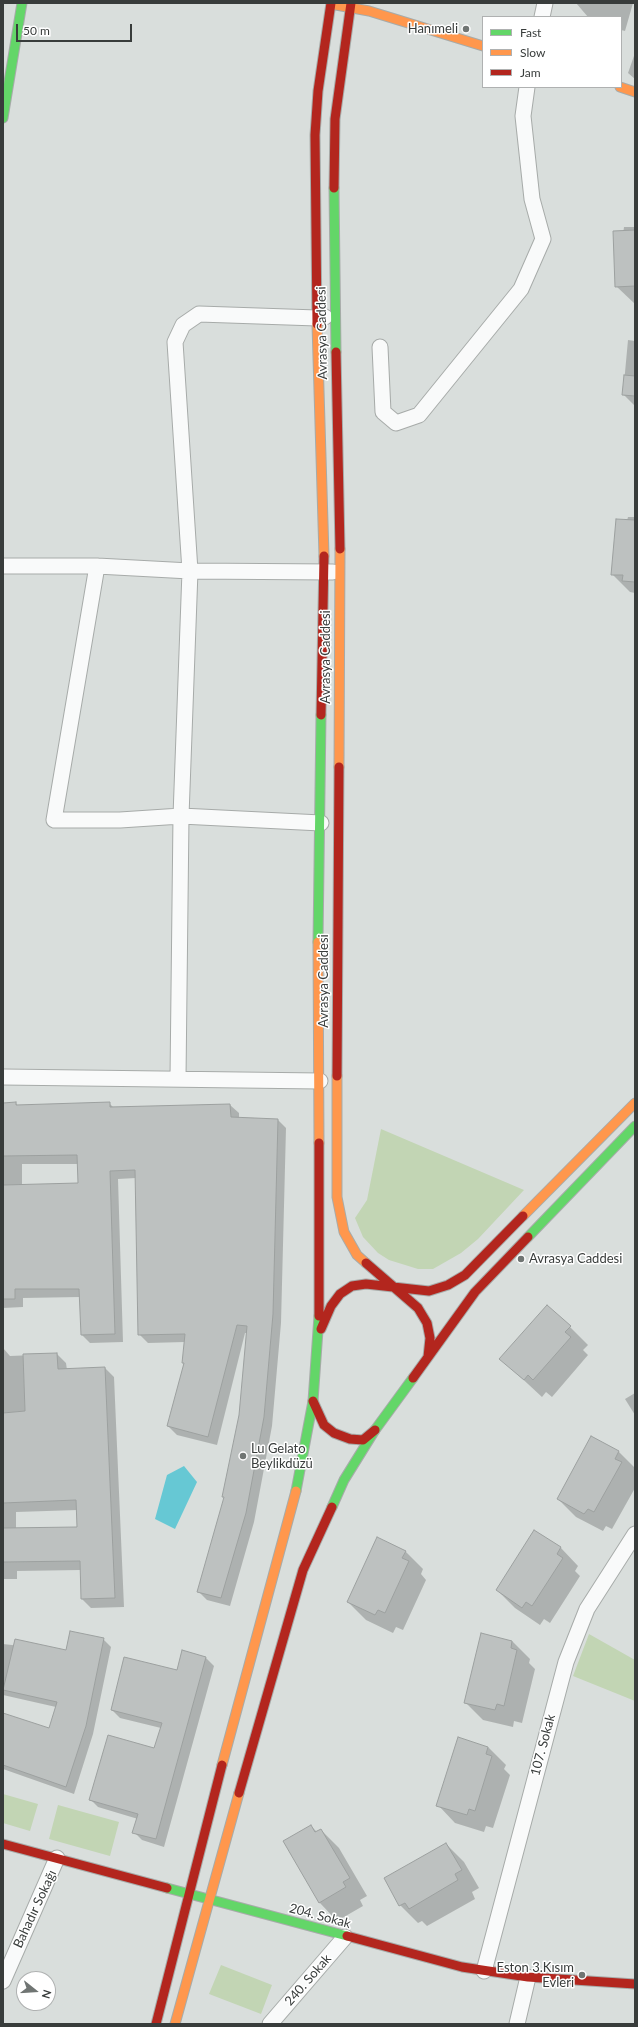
<!DOCTYPE html>
<html>
<head>
<meta charset="utf-8">
<style>
  body { margin:0 }
  #map { position:relative; width:638px; height:2027px; overflow:hidden; background:#d9dedc; font-family:Lato,sans-serif }
  canvas { display:block }
  .frame { position:absolute; inset:0; border:4px solid #383c3b; pointer-events:none }
  .legend { position:absolute; left:482px; top:16px; width:140px; height:72px; box-sizing:border-box; background:#fff; border:1px solid #afb1b1; margin:0; padding:5px 7px; list-style:none; font-size:12px; color:#383c3b }
  .legend li { display:flex; align-items:center; gap:8px; height:20px }
  .legend b { width:20px; border:1px solid #afb1b1 }
  .north { position:absolute; left:16px; top:1971px; width:40px; height:40px; box-sizing:border-box; background:#fff; border:1px solid #afb1b1; border-radius:50%; rotate:107deg; font-size:11px; font-weight:700; line-height:16px; text-align:center; color:#383c3b }
  .north::after { content:''; display:block; margin:auto; width:14px; height:18px; background:#707573; clip-path:polygon(50% 0,100% 100%,50% 72%,0 100%) }
  .scale { position:absolute; left:16px; top:24px; width:116px; height:18px; box-sizing:border-box; border:2px solid #383c3b; border-top:0; padding-left:5px; font-size:12px; line-height:14px; white-space:nowrap; color:#383c3b; -webkit-text-stroke:3px #fff; paint-order:stroke }
</style>
</head>
<body>
<div id="map">
<canvas width="638" height="2027"></canvas>
<div class="frame"></div>
<ul class="legend">
<li><b style="height:5px;background:#63d668"></b>Fast</li>
<li><b style="height:5px;background:#ff974d"></b>Slow</li>
<li><b style="height:5px;background:#b3261e"></b>Jam</li>
</ul>
<div class="north">N</div>
<div class="scale">50 m</div>
</div>
<script>
const g = document.querySelector('canvas').getContext('2d');
g.lineJoin = 'round';
function fill(path, color) { g.fillStyle = color; g.fill(path, 'evenodd'); }
const toPath = rows => new Path2D(rows.map(r => 'M' + r).join(''));
function trace(path, color, width, dash) { g.strokeStyle = color; g.lineWidth = width; g.lineCap = dash ? 'butt' : 'round'; g.setLineDash(dash || []); g.stroke(path); }
function label(font, color, halo, rows, align = 'center') {
  g.font = font + ' Lato,sans-serif'; g.lineWidth = 3; g.setLineDash([]); g.textBaseline = 'middle'; g.strokeStyle = halo; g.fillStyle = color; for (const [text, x, y, turn = 0] of rows) {
    g.save(); g.translate(x, y); g.rotate((+turn || 0) * Math.PI / 180); g.textAlign = isNaN(turn) ? turn : align; if (halo) g.strokeText(text, 0, 0); g.fillText(text, 0, 0); g.restore();
  }
}
fill(toPath([
  [381,1129,524,1190,478,1239,461,1253,433,1269,418,1269,389,1260,378,1253,363,1237,355,1218,367,1200],
  [589,1634,635,1660,635,1701,573,1676],
  [3,1794,38,1804,30,1831,3,1823],
  [58,1805,119,1822,110,1856,49,1839],
  [221,1965,272,1985,261,2014,209,1994]
]), '#c2d5b4');
fill(toPath([
  [184,1466,197,1482,175,1529,155,1519,167,1475]
]), '#66c8d4');
fill(toPath([
  [576,3,633,3,625,31,621,30,621,17,588,17],
  [635,53,635,79,628,73],
  [624,227,635,227,635,304,616,286],
  [628,340,635,341,635,406,623,394],
  [628,517,635,517,635,593,630,592,612,574],
  [16,1103,18,1106,109,1103,114,1108,230,1105,239,1113,239,1118,278,1120,286,1128,281,1323,272,1426,254,1522,230,1606,207,1600,198,1591,225,1498,240,1415,247,1333,245,1333,217,1445,177,1435,168,1426,184,1364,183,1362,185,1342,148,1343,139,1334,136,1178,118,1179,123,1342,90,1343,82,1335,80,1297,23,1298,23,1307,3,1308,3,1104],
  [22,1164,78,1164,79,1184,22,1186],
  [570,1327,588,1345,583,1350,588,1355,552,1397,546,1392,542,1397,501,1359],
  [3,1348,10,1356,57,1354,66,1363,67,1370,105,1368,114,1377,124,1607,91,1608,82,1599,81,1570,17,1571,17,1579,3,1579],
  [78,1510,78,1528,16,1529,16,1512],
  [635,1393,635,1415,625,1399],
  [592,1437,619,1452,635,1468,635,1488,612,1529,606,1526,603,1531,576,1517,558,1499],
  [535,1531,561,1548,578,1566,575,1571,580,1576,550,1623,544,1619,540,1625,515,1608,497,1590],
  [405,1551,423,1569,421,1574,426,1580,403,1630,396,1627,393,1633,366,1620,348,1602],
  [482,1634,512,1641,530,1659,529,1663,535,1669,522,1723,514,1721,513,1727,483,1720,465,1702],
  [103,1639,111,1647,93,1734,74,1794,3,1769,3,1714,49,1730,56,1707,3,1695,3,1644,66,1651],
  [206,1658,214,1666,164,1847,142,1840,134,1832,138,1819,98,1807,90,1799,155,1749,161,1728,120,1718,112,1710,177,1672],
  [488,1747,506,1765,504,1769,510,1775,493,1828,486,1826,484,1832,455,1823,438,1805],
  [311,1826,317,1832,321,1830,339,1848,367,1896,360,1900,363,1906,337,1921,320,1903,285,1842],
  [446,1844,464,1862,479,1888,472,1892,475,1899,427,1926,422,1921,418,1923,400,1905]
]), '#0003');
const building = toPath([
  [635,230,635,286,615,287,613,231,635,230],
  [624,375,635,376,635,396,622,395,624,375],
  [616,519,635,520,635,582,622,581,623,575,611,575,616,519],
  [16,1102,16,1105,110,1102,110,1107,230,1104,231,1117,278,1119,273,1314,264,1417,246,1513,221,1598,197,1592,224,1497,222,1497,239,1415,247,1326,237,1325,208,1437,167,1426,184,1363,182,1363,185,1334,138,1335,135,1170,110,1171,115,1334,81,1335,79,1289,15,1289,15,1299,3,1299,3,1185,78,1183,77,1155,3,1156,3,1103,16,1102],
  [547,1305,571,1326,565,1332,571,1337,533,1380,528,1375,524,1380,499,1359,547,1305],
  [57,1353,58,1369,105,1367,115,1598,81,1599,80,1561,3,1562,3,1528,77,1527,76,1500,3,1503,3,1413,25,1411,23,1354,57,1353],
  [591,1436,619,1451,615,1459,622,1462,594,1512,588,1509,584,1514,557,1499,591,1436],
  [534,1530,561,1547,557,1554,563,1558,532,1606,526,1602,522,1608,496,1590,534,1530],
  [377,1537,406,1551,402,1558,409,1561,385,1613,378,1610,375,1615,347,1602,377,1537],
  [70,1631,104,1638,86,1726,66,1787,3,1765,3,1713,49,1728,57,1702,3,1690,15,1639,66,1650,70,1631],
  [481,1633,512,1641,511,1648,517,1650,504,1706,497,1704,495,1710,464,1703,481,1633],
  [182,1650,206,1657,156,1839,132,1833,138,1814,89,1800,108,1735,154,1748,162,1723,111,1710,124,1657,177,1670,182,1650],
  [458,1737,488,1747,486,1754,492,1756,475,1811,469,1809,467,1815,436,1806,458,1737],
  [311,1825,315,1832,321,1829,350,1878,343,1882,346,1887,319,1903,283,1841,311,1825],
  [446,1843,462,1870,455,1874,458,1880,409,1909,405,1903,399,1906,384,1878,446,1843]
]);
fill(building, '#bdc1c0');
trace(building, '#9ca09f', 1);
const street = toPath([
  [542,17,545,3],
  [380,347,383,412,396,423,419,415,521,289,543,239,532,199,523,116,527,87],
  [3,566,97,566,190,571,333,572],
  [97,566,54,820,120,820,181,816,178,1078],
  [321,823,181,816,190,571,175,342,183,325,199,314,317,318,325,317],
  [3,1077,320,1081],
  [484,1971,566,1662,587,1609,635,1534],
  [3,1981,57,1858],
  [270,2024,345,1937],
  [517,2024,528,1977]
]);
const fast = toPath([
  [3,118,22,3],
  [334,188,336,352],
  [318,942,321,715],
  [528,1237,635,1126],
  [296,1491,313,1401,319,1316],
  [332,1507,344,1480,375,1430,413,1378],
  [167,1888,347,1936]
]);
const slow = toPath([
  [336,5,369,11,483,46],
  [620,87,635,92],
  [317,324,324,556],
  [339,767,340,549],
  [318,942,319,1143],
  [337,1076,337,1197,344,1232,357,1255,366,1263],
  [523,1216,635,1103],
  [222,1765,296,1491],
  [175,2024,239,1793]
]);
const jam = toPath([
  [334,188,335,119,351,3],
  [317,324,315,135,318,91,331,3],
  [336,352,340,549],
  [321,715,324,556],
  [337,1076,339,767],
  [319,1143,319,1316],
  [366,1263,418,1308,427,1323,430,1338,428,1357],
  [321,1329,331,1306,340,1294,352,1286,366,1284,429,1291,448,1285,465,1275,523,1216],
  [413,1378,475,1292,528,1237],
  [313,1401,324,1425,334,1433,350,1439,363,1440,375,1430],
  [239,1793,303,1570,332,1507],
  [3,1844,167,1888],
  [347,1936,462,1967,528,1977,635,1984],
  [156,2024,222,1765]
]);
trace(street, '#a7aba9', 17);
trace(fast, '#a7aba9', 11);
trace(slow, '#a7aba9', 11);
trace(jam, '#a7aba9', 11);
trace(street, '#f9fafa', 15);
trace(fast, '#63d668', 9);
trace(slow, '#ff974d', 9);
trace(jam, '#b3261e', 9);
for (const [x, y, r, color] of [
  [466,29,4,"#707573"],
  [521,1259,4,"#707573"],
  [243,1456,4,"#707573"],
  [582,1975,4,"#707573"]
]) { const dot = new Path2D(); dot.arc(x, y, r, 0, 2 * Math.PI); g.fillStyle = color; g.fill(dot); trace(dot, '#fff', 1.5); }
label('13px', '#383c3b', '#fff', [
  ["Hanımeli",458,29],
  ["Avrasya Caddesi",529,1259,"left"],
  ["Lu Gelato",251,1449,"left"],
  ["Beylikdüzü",251,1464,"left"],
  ["Eston 3.Kısım",574,1968],
  ["Evleri",574,1983]
], 'right');
label('13px', '#383c3b', '#fff', [
  ["Avrasya Caddesi",322,333,-91],
  ["Avrasya Caddesi",326,657,-90],
  ["Avrasya Caddesi",324,981,-90],
  ["107. Sokak",543,1745,-75],
  ["Bahadır Sokağı",35,1909,-65],
  ["204. Sokak",320,1916,15],
  ["240. Sokak",308,1980,-49]
]);
</script>
</body>
</html>
